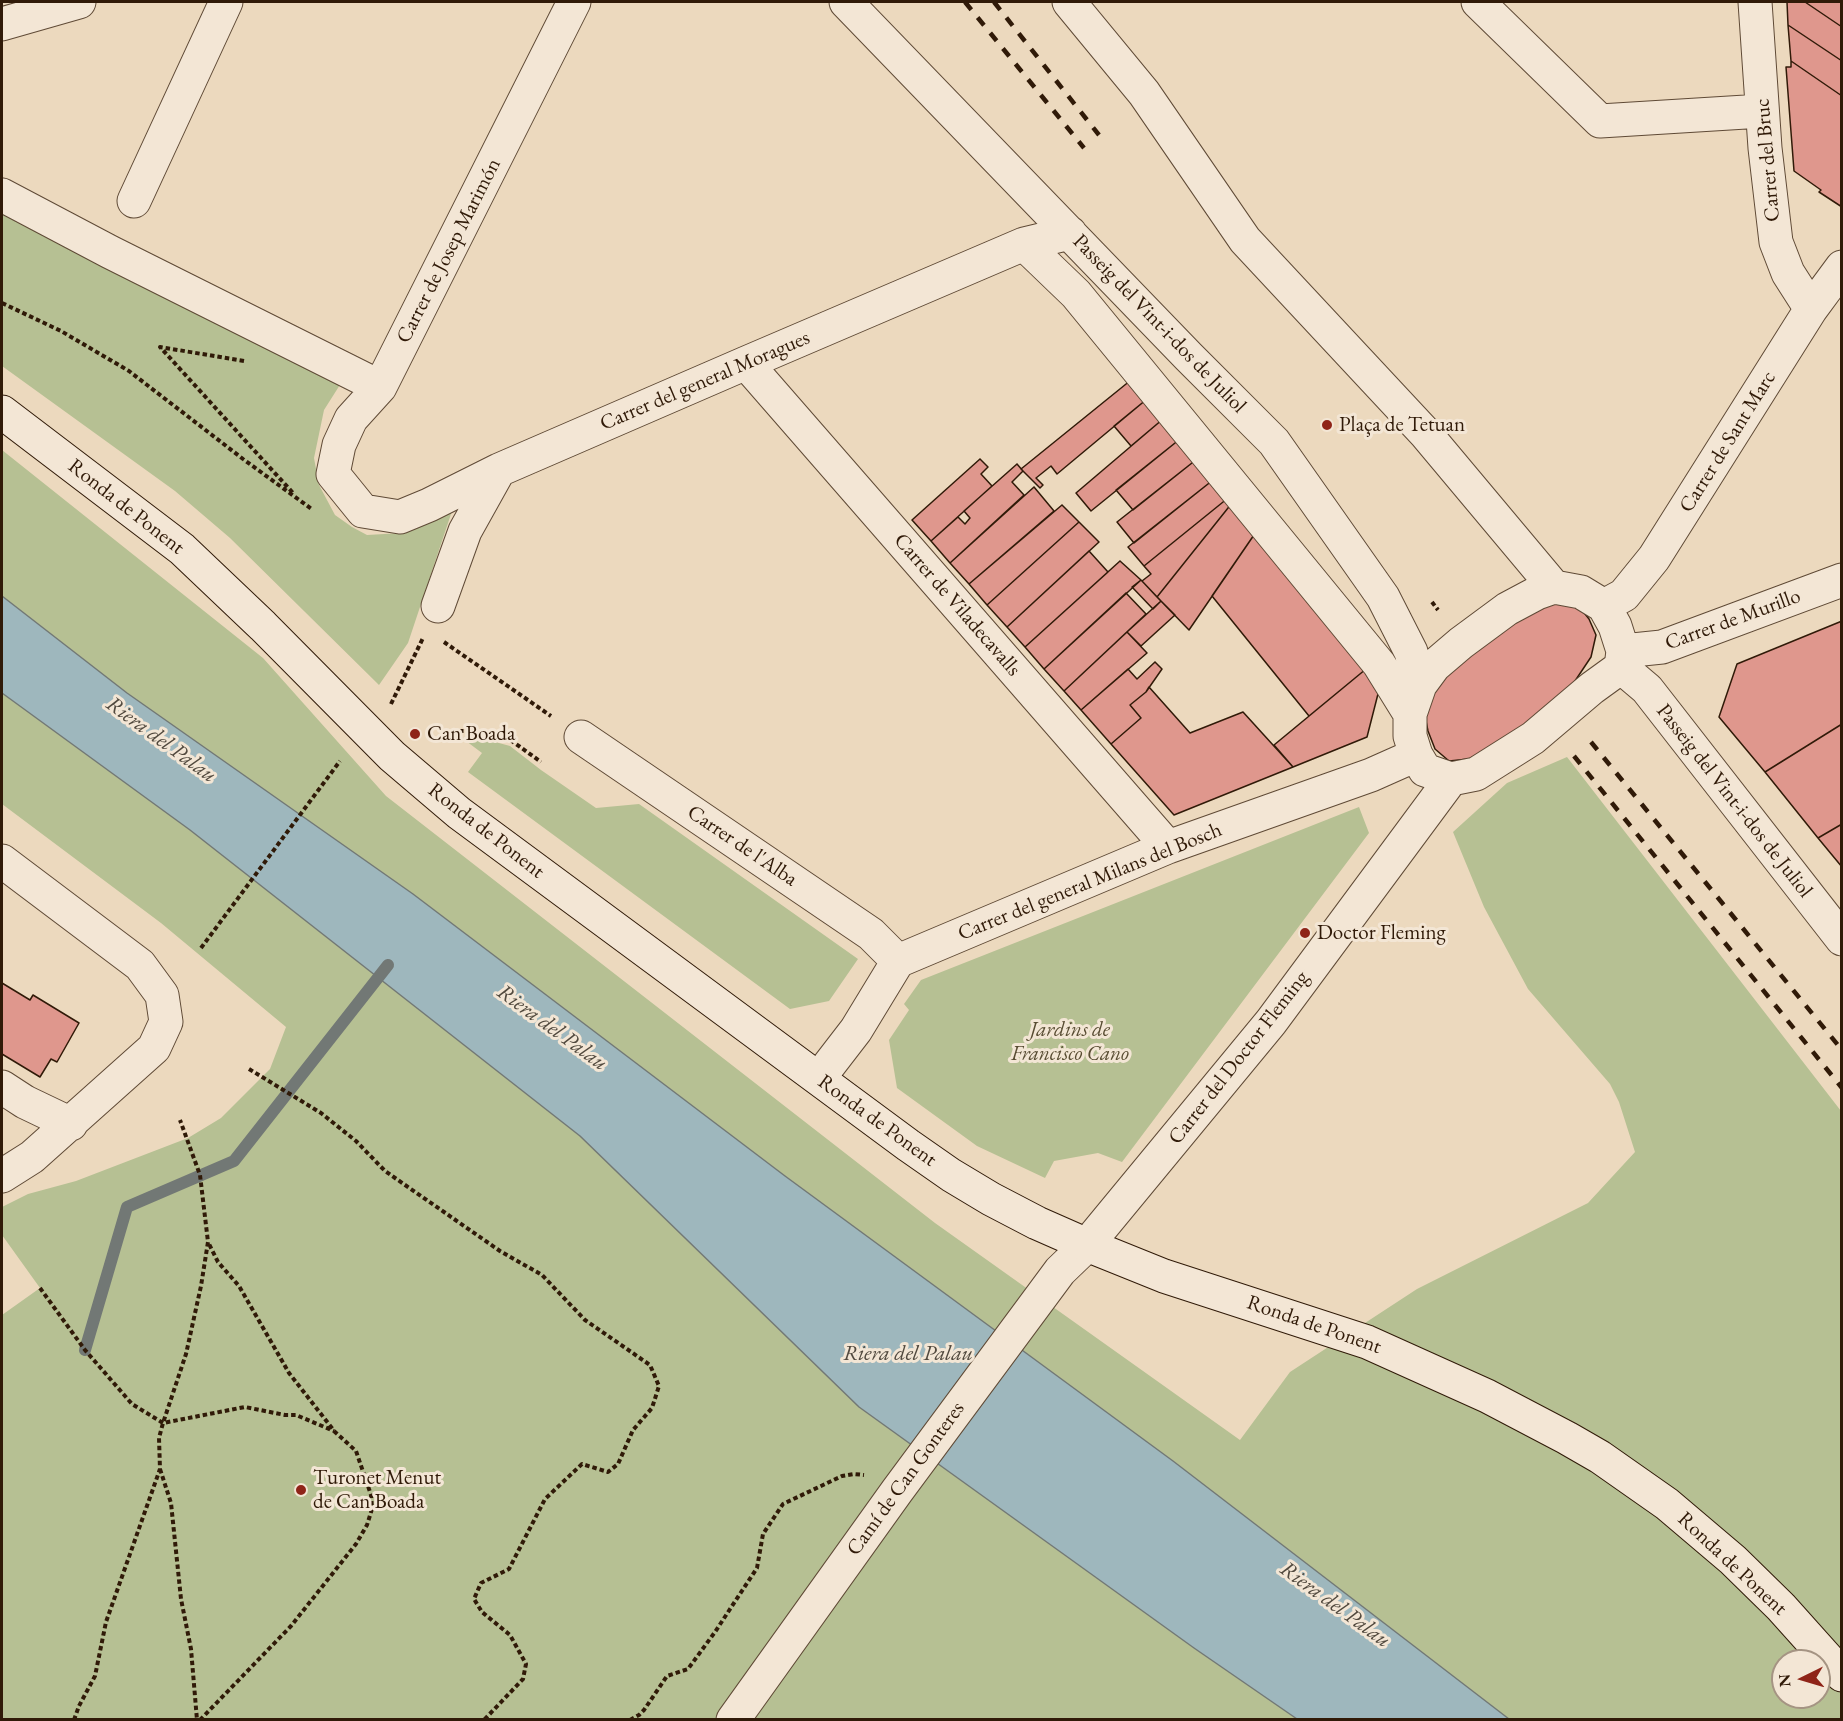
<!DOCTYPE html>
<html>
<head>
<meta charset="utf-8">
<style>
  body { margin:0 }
  #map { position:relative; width:1843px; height:1721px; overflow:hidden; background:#ecd9be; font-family:"EB Garamond",serif }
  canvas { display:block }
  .frame { position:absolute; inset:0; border:3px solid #301a08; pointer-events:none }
  .north { position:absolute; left:1771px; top:1649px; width:60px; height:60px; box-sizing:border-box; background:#f3e6d5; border:2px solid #a59483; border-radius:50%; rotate:265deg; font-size:16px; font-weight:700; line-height:24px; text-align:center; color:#301a08 }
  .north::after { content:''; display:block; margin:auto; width:21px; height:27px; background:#8f2418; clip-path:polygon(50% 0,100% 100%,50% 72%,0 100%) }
</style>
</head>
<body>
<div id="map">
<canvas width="1843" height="1721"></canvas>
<div class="frame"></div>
<div class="north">N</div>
</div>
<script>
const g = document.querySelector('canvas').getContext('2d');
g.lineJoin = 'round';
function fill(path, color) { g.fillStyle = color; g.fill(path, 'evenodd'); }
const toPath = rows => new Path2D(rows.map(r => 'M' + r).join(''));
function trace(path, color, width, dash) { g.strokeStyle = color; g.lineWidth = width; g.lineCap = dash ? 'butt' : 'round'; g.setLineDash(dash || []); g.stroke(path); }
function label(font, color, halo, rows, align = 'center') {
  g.font = font + ' "EB Garamond",serif'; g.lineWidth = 6; g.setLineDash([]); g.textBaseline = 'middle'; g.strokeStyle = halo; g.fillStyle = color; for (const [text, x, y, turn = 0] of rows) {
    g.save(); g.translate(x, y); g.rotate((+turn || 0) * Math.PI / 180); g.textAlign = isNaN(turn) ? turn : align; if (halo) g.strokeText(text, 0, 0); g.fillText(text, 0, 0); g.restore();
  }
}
fill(toPath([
  [2,207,343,380,324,410,314,458,319,485,335,515,352,527,367,535,402,533,430,522,452,511,408,643,379,685,230,538,175,491,2,366],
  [2,450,263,658,386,796,935,1223,1240,1440,1290,1372,1417,1289,1588,1203,1635,1152,1619,1102,1610,1084,1528,989,1484,907,1453,832,1507,783,1567,757,1841,1111,1841,1719,1509,1719,1173,1461,785,1176,413,894,127,693,2,596],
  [1783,1661,1819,1661,1819,1697,1783,1697],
  [2,693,190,830,580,1136,859,1407,1194,1648,1297,1719,2,1719,2,1315,40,1288,2,1235,2,1207,28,1194,76,1181,188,1138,221,1118,270,1069,286,1027,161,923,2,804],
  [477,737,510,746,541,770,596,808,639,804,858,959,829,1001,790,1009,468,772,482,753,462,738],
  [1359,807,1369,833,1122,1162,1098,1153,1054,1161,1045,1178,977,1146,897,1088,889,1040,909,1010,904,1004,921,980]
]), '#b6c093');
const water = toPath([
  [2,596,127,693,413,894,785,1176,1173,1461,1509,1719,1297,1719,1194,1648,859,1407,580,1136,190,830,2,693,2,596]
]);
fill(water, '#9eb7bd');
trace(water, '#727875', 1.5);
trace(toPath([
  [85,1350,127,1207,234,1161,388,965]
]), '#727875', 12);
const building = toPath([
  [1787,2,1805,2,1842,27,1842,61,1788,25,1787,2],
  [1805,2,1842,2,1842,27,1805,2],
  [1788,25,1842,61,1842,96,1791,61,1788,25],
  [1791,61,1842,96,1842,207,1819,192,1821,190,1794,171,1786,67,1791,67,1791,61],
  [1131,380,1147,399,1057,474,1051,466,1036,478,1043,485,1040,488,1021,469,1131,380],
  [1147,399,1163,419,1131,446,1114,426,1147,399],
  [1163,419,1180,439,1091,511,1076,493,1163,419],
  [1180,439,1197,459,1133,510,1116,490,1180,439],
  [980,459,988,467,981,474,992,486,931,541,912,520,980,459],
  [1197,459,1213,480,1134,543,1117,522,1197,459],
  [1017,464,1023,471,1012,482,1024,495,950,563,931,541,958,517,965,524,970,518,964,511,1017,464],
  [1213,480,1228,498,1144,566,1128,547,1213,480],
  [1034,487,1054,511,969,584,950,563,1034,487],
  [1228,498,1232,503,1157,597,1142,581,1151,574,1144,566,1228,498],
  [1232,503,1256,532,1189,630,1157,597,1232,503],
  [1062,505,1079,522,987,605,969,584,1062,505],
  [1079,522,1099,542,1007,627,987,605,1079,522],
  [1256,532,1366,669,1309,716,1212,596,1256,532],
  [1089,551,1108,572,1025,647,1007,627,1089,551],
  [1120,561,1141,580,1044,669,1025,647,1120,561],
  [1141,580,1161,601,1153,609,1132,587,1141,580],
  [1126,593,1146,614,1064,691,1044,669,1126,593],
  [1161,601,1175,615,1141,646,1127,632,1161,601],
  [1549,601,1577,604,1589,619,1596,635,1591,657,1571,687,1519,732,1469,759,1449,761,1435,749,1428,731,1423,706,1455,657,1549,601],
  [1842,621,1842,724,1765,772,1719,717,1737,664,1842,621],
  [1127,632,1147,653,1081,710,1064,691,1127,632],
  [1155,662,1162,669,1146,692,1130,705,1141,718,1111,744,1081,710,1128,669,1137,679,1155,662],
  [1366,669,1379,690,1367,737,1293,767,1274,745,1366,669],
  [1149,687,1190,733,1243,712,1293,767,1174,815,1111,744,1141,718,1130,705,1146,692,1149,687],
  [1842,724,1842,824,1818,838,1765,772,1842,724],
  [1842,824,1842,867,1818,838,1842,824],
  [2,983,30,1000,33,995,79,1023,57,1062,51,1059,40,1077,2,1054,2,983]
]);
fill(building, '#df978d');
trace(building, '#301a08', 1.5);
const street = toPath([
  [574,2,380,387,351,419,339,445,333,474,363,511,400,517,429,505,499,470,746,363,1024,244,1070,233],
  [846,2,1189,357,1274,442,1383,597,1411,652,1420,685],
  [1069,2,1144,93,1245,240,1425,433,1554,587],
  [1478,2,1600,121,1762,111],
  [1755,2,1765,148,1776,242,1788,273,1811,309],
  [2,24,79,2],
  [2,195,110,252,380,387],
  [134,201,226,2],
  [1024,244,1076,294,1379,664,1410,714],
  [746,363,1168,847],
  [1554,587,1581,592,1604,606,1615,626,1623,651,1621,667,1592,688,1533,738,1476,774,1451,779,1425,770,1416,755,1410,736,1410,714,1420,685,1434,666,1461,643,1507,609,1537,593,1554,587],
  [438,606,465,531,499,470],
  [1604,606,1624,595,1654,558,1811,309,1842,267],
  [1623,651,1662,647,1842,580],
  [1621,667,1647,689,1842,939],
  [581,737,871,934,898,961],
  [2,861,140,965,162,995,166,1022,154,1048,32,1157,2,1176],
  [819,1078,856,1030,898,961,1168,847,1371,775,1416,755],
  [2,1087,25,1102,71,1124],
  [733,1720,897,1491,1060,1271,1087,1245,1271,1022,1451,779]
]);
const secondary = toPath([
  [2,412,182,549,263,626,392,756,459,813,908,1145,951,1175,991,1199,1037,1223,1087,1245,1164,1276,1367,1342,1487,1396,1567,1438,1600,1457,1667,1504,1733,1560,1781,1607,1842,1675]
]);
trace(street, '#5f4a36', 35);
trace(secondary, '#301a08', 35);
trace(toPath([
  [2,303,61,331,129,371,243,459,313,510],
  [244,361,160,347,293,493],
  [1432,602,1438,610],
  [444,642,551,716],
  [391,704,423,638],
  [459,731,468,731,493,735,509,739,541,762],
  [201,948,340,761],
  [249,1069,321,1113,356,1141,385,1171,500,1251,542,1275,585,1320,650,1365,659,1386,652,1408,633,1430,618,1464,608,1472,582,1464,545,1499,509,1569,481,1583,474,1599,482,1612,510,1635,526,1664,523,1679,484,1720],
  [40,1288,85,1350,132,1404,163,1423,245,1407,285,1415,296,1415,334,1431],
  [160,1469,171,1503,181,1599,191,1649,197,1720],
  [74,1720,79,1706,95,1676,106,1622,160,1469,159,1438,163,1423,186,1354,201,1286,208,1242,200,1175,180,1120],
  [200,1720,291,1626,356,1544,367,1525,372,1509,371,1495,356,1451,335,1432,289,1373,239,1286,218,1262,209,1244],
  [630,1720,639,1715,644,1710,667,1676,688,1669,715,1632,757,1568,763,1534,783,1504,842,1476,854,1474,864,1475]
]), '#301a08', 4, [4.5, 3]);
trace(street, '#f3e6d5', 33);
trace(secondary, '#f3e6d5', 33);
trace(toPath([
  [965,2,1084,148],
  [994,2,1099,135],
  [1591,742,1842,1050],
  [1574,756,1842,1088]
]), '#301a08', 4.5, [10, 10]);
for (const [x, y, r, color] of [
  [1327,425,6,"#8f2418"],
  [415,734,6,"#8f2418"],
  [1305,933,6,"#8f2418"],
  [301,1490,6,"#8f2418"]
]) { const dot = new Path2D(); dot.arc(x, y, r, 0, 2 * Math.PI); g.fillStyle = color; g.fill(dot); trace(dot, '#f3e6d5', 2); }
label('21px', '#301a08', '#f3e6d5', [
  ["Carrer del Bruc",1768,160,-95],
  ["Carrer de Josep Marimón",449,251,-63],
  ["Passeig del Vint-i-dos de Juliol",1159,324,46],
  ["Carrer del general Moragues",705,381,-23],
  ["Carrer de Sant Marc",1728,442,-58],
  ["Ronda de Ponent",126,507,38],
  ["Carrer de Viladecavalls",957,605,49],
  ["Carrer de Murillo",1733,620,-20],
  ["Passeig del Vint-i-dos de Juliol",1734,801,52],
  ["Ronda de Ponent",486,831,38],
  ["Carrer de l'Alba",742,846,34],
  ["Carrer del general Milans del Bosch",1090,882,-22],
  ["Carrer del Doctor Fleming",1239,1058,-52],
  ["Ronda de Ponent",877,1121,36],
  ["Ronda de Ponent",1314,1325,19],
  ["Camí de Can Gonteres",906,1479,-54],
  ["Ronda de Ponent",1732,1564,43]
]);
label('21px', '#301a08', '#f3e6d5', [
  ["Plaça de Tetuan",1339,425],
  ["Can Boada",427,734],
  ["Doctor Fleming",1317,933],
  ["Turonet Menut",313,1478],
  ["de Can Boada",313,1502]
], 'left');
label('italic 21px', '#584c32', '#f3e6d5', [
  ["Jardins de",1070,1030],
  ["Francisco Cano",1070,1054]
]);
label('italic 22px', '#51493e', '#f3e6d5', [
  ["Riera del Palau",161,740,36],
  ["Riera del Palau",552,1028,36],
  ["Riera del Palau",908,1354],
  ["Riera del Palau",1335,1605,36]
]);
</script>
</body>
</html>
